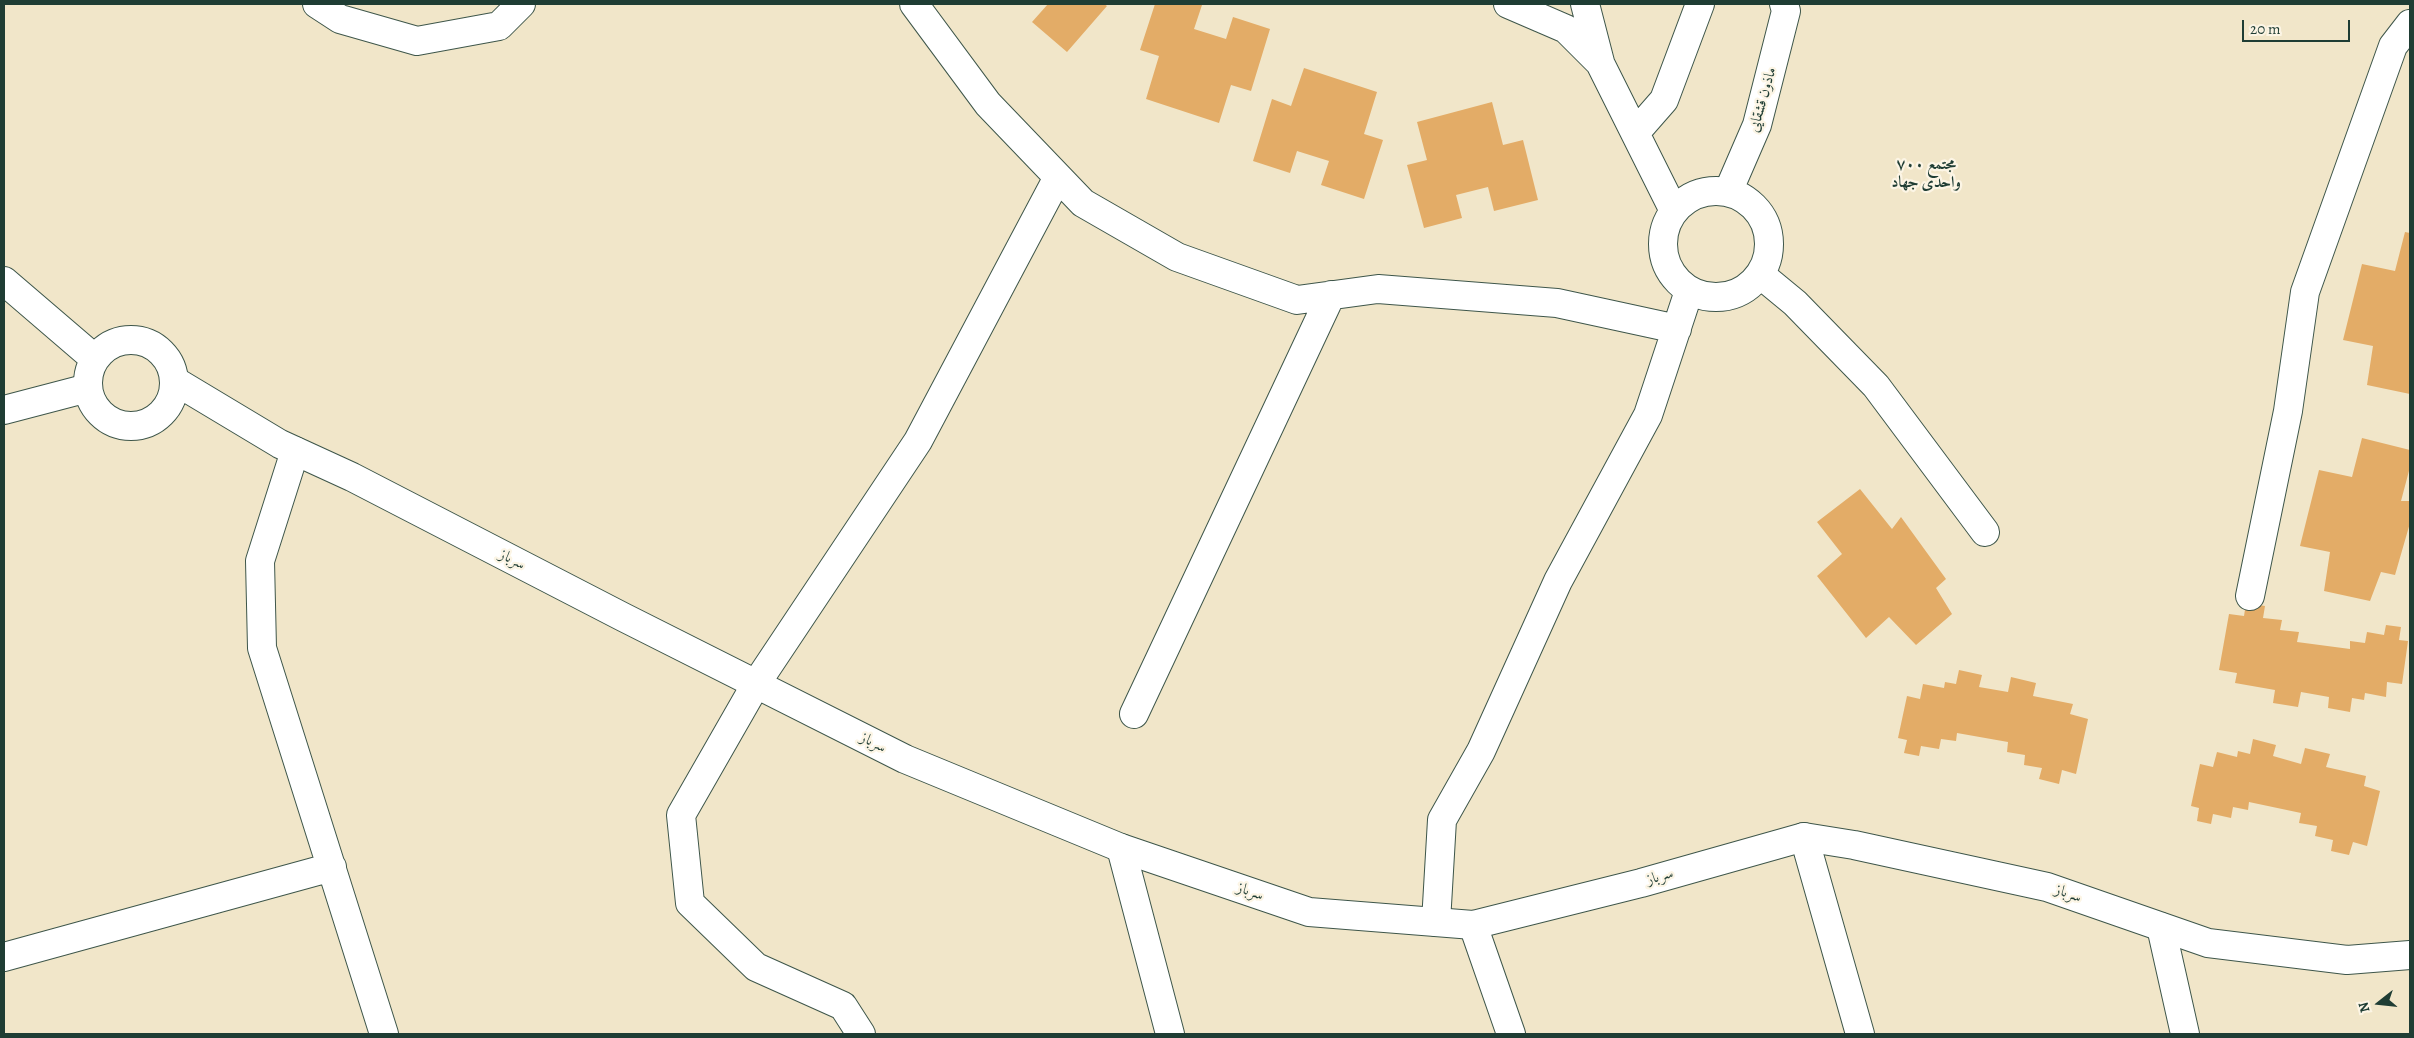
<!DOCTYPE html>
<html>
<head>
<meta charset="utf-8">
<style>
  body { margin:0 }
  #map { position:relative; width:2414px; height:1038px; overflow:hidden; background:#f1e6c9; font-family:Alegreya,serif }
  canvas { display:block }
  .frame { position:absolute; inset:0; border:5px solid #1f3d34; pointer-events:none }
  .north { position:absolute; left:2354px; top:978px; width:50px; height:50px; -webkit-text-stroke:4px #fcf5e5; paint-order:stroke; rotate:254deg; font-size:14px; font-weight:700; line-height:20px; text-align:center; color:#1f3d34 }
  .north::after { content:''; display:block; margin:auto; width:18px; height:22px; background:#1f3d34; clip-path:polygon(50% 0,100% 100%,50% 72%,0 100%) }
  .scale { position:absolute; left:2242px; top:20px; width:108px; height:22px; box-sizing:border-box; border:2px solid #1f3d34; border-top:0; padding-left:6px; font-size:15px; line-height:18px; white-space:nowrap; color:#1f3d34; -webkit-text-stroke:4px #fcf5e5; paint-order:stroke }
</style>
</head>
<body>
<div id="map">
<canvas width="2414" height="1038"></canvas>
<div class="frame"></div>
<div class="north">N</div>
<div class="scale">20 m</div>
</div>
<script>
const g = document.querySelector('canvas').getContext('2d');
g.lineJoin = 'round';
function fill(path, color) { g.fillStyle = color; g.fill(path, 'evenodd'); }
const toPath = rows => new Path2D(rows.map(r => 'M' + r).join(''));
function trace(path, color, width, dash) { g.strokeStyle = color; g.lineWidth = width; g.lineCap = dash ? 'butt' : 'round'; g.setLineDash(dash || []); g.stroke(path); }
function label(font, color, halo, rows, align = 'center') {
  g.font = font + ' Alegreya,Amiri,serif'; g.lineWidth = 4.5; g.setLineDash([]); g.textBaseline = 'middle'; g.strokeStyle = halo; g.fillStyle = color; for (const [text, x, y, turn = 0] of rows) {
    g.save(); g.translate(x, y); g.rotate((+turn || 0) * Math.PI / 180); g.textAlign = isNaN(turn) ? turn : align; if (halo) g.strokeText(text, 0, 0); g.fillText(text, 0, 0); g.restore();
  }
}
fill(toPath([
  [1048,4,1104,4,1107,6,1067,52,1032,22],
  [1155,4,1202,5,1194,29,1226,39,1233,17,1270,29,1251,91,1231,85,1219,123,1146,99,1159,56,1140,50],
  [1304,68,1377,92,1364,134,1383,140,1364,199,1321,185,1329,161,1297,151,1290,173,1253,161,1272,99,1291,106],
  [1492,102,1503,145,1523,140,1538,200,1494,211,1488,187,1456,195,1462,218,1424,228,1407,165,1427,160,1417,122],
  [2405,232,2410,233,2410,394,2367,385,2373,346,2343,340,2362,264,2395,271],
  [2362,438,2410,450,2410,467,2401,501,2410,501,2410,523,2395,575,2381,572,2370,601,2324,591,2330,552,2300,546,2319,470,2352,477],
  [1860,489,1892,529,1901,517,1946,579,1936,588,1952,614,1916,645,1889,617,1866,638,1817,576,1842,554,1817,522],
  [2246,603,2265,606,2263,618,2282,620,2280,630,2299,632,2297,642,2350,649,2350,641,2365,643,2367,632,2384,635,2386,625,2401,627,2399,640,2408,641,2402,684,2387,682,2386,697,2365,693,2364,700,2352,698,2350,712,2328,708,2329,697,2301,692,2298,707,2273,703,2275,690,2235,683,2237,673,2219,670,2229,614,2244,616],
  [1959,670,1982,675,1979,687,2008,692,2011,677,2036,683,2033,696,2073,704,2070,714,2088,719,2076,774,2062,770,2059,784,2039,779,2042,768,2024,765,2025,755,2007,752,2008,742,1957,733,1956,741,1941,739,1939,749,1921,746,1919,756,1904,753,1907,740,1898,738,1907,696,1920,699,1923,684,1944,688,1945,682,1956,684],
  [2253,739,2276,745,2273,756,2301,764,2305,748,2330,754,2326,767,2366,776,2364,786,2380,791,2367,846,2353,842,2349,855,2331,851,2333,840,2315,836,2317,826,2299,823,2301,813,2249,802,2248,810,2233,807,2231,818,2213,814,2211,824,2197,821,2199,808,2191,806,2200,764,2213,767,2217,752,2237,757,2238,751,2250,754]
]), '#e3ac67');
const street = toPath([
  [317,4,340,19,417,41,499,26,521,4],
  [914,4,988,104,1083,203,1177,257,1297,300,1378,289,1557,303,1677,329],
  [1508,4,1566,29,1600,63,1674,211],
  [1585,4,1600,62],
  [1636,132,1664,100,1700,4],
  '1663 244a53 53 0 1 1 106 0a53 53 0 1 1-106 0Z',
  [1728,192,1757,125,1786,11,1784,4],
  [1761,275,1795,303,1876,386,1985,532],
  [4,410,88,388],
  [295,451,260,561,262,648,384,1034],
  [2250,596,2288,411,2305,292,2393,46,2410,24],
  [1134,714,1331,295],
  [1804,837,1860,1034],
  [1121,848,1170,1034],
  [1436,922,1442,820,1481,751,1558,581,1648,415,1689,291],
  [1473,925,1511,1034],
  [2161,927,2185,1034],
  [4,957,332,867],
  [861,1034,843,1006,756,967,690,903,681,815,756,684,918,441,1058,177]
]);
const secondary = toPath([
  [4,281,95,359],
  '88 383a43 43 0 1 1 86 0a43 43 0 1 1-86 0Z',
  [175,381,280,444,352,477,623,617,905,759,1121,848,1309,912,1473,925,1641,883,1804,837,1854,845,2047,887,2208,943,2347,960,2410,955]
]);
trace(street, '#3e564a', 30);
trace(secondary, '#3e564a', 30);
trace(street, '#fff', 28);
trace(secondary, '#fff', 28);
label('15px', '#1f3d34', '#fcf5e5', [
  ["ماذون قشقایی",1763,100,-74],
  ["سرباز",512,560,27],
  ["سرباز",873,743,27],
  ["سرباز",1660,877,-16],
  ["سرباز",1250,892,19],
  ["سرباز",2068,894,19]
]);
label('bold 16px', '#1f3d34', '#fcf5e5', [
  ["مجتمع ۷۰۰",1926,165],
  ["واحدی جهاد",1926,183]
]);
</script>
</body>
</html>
